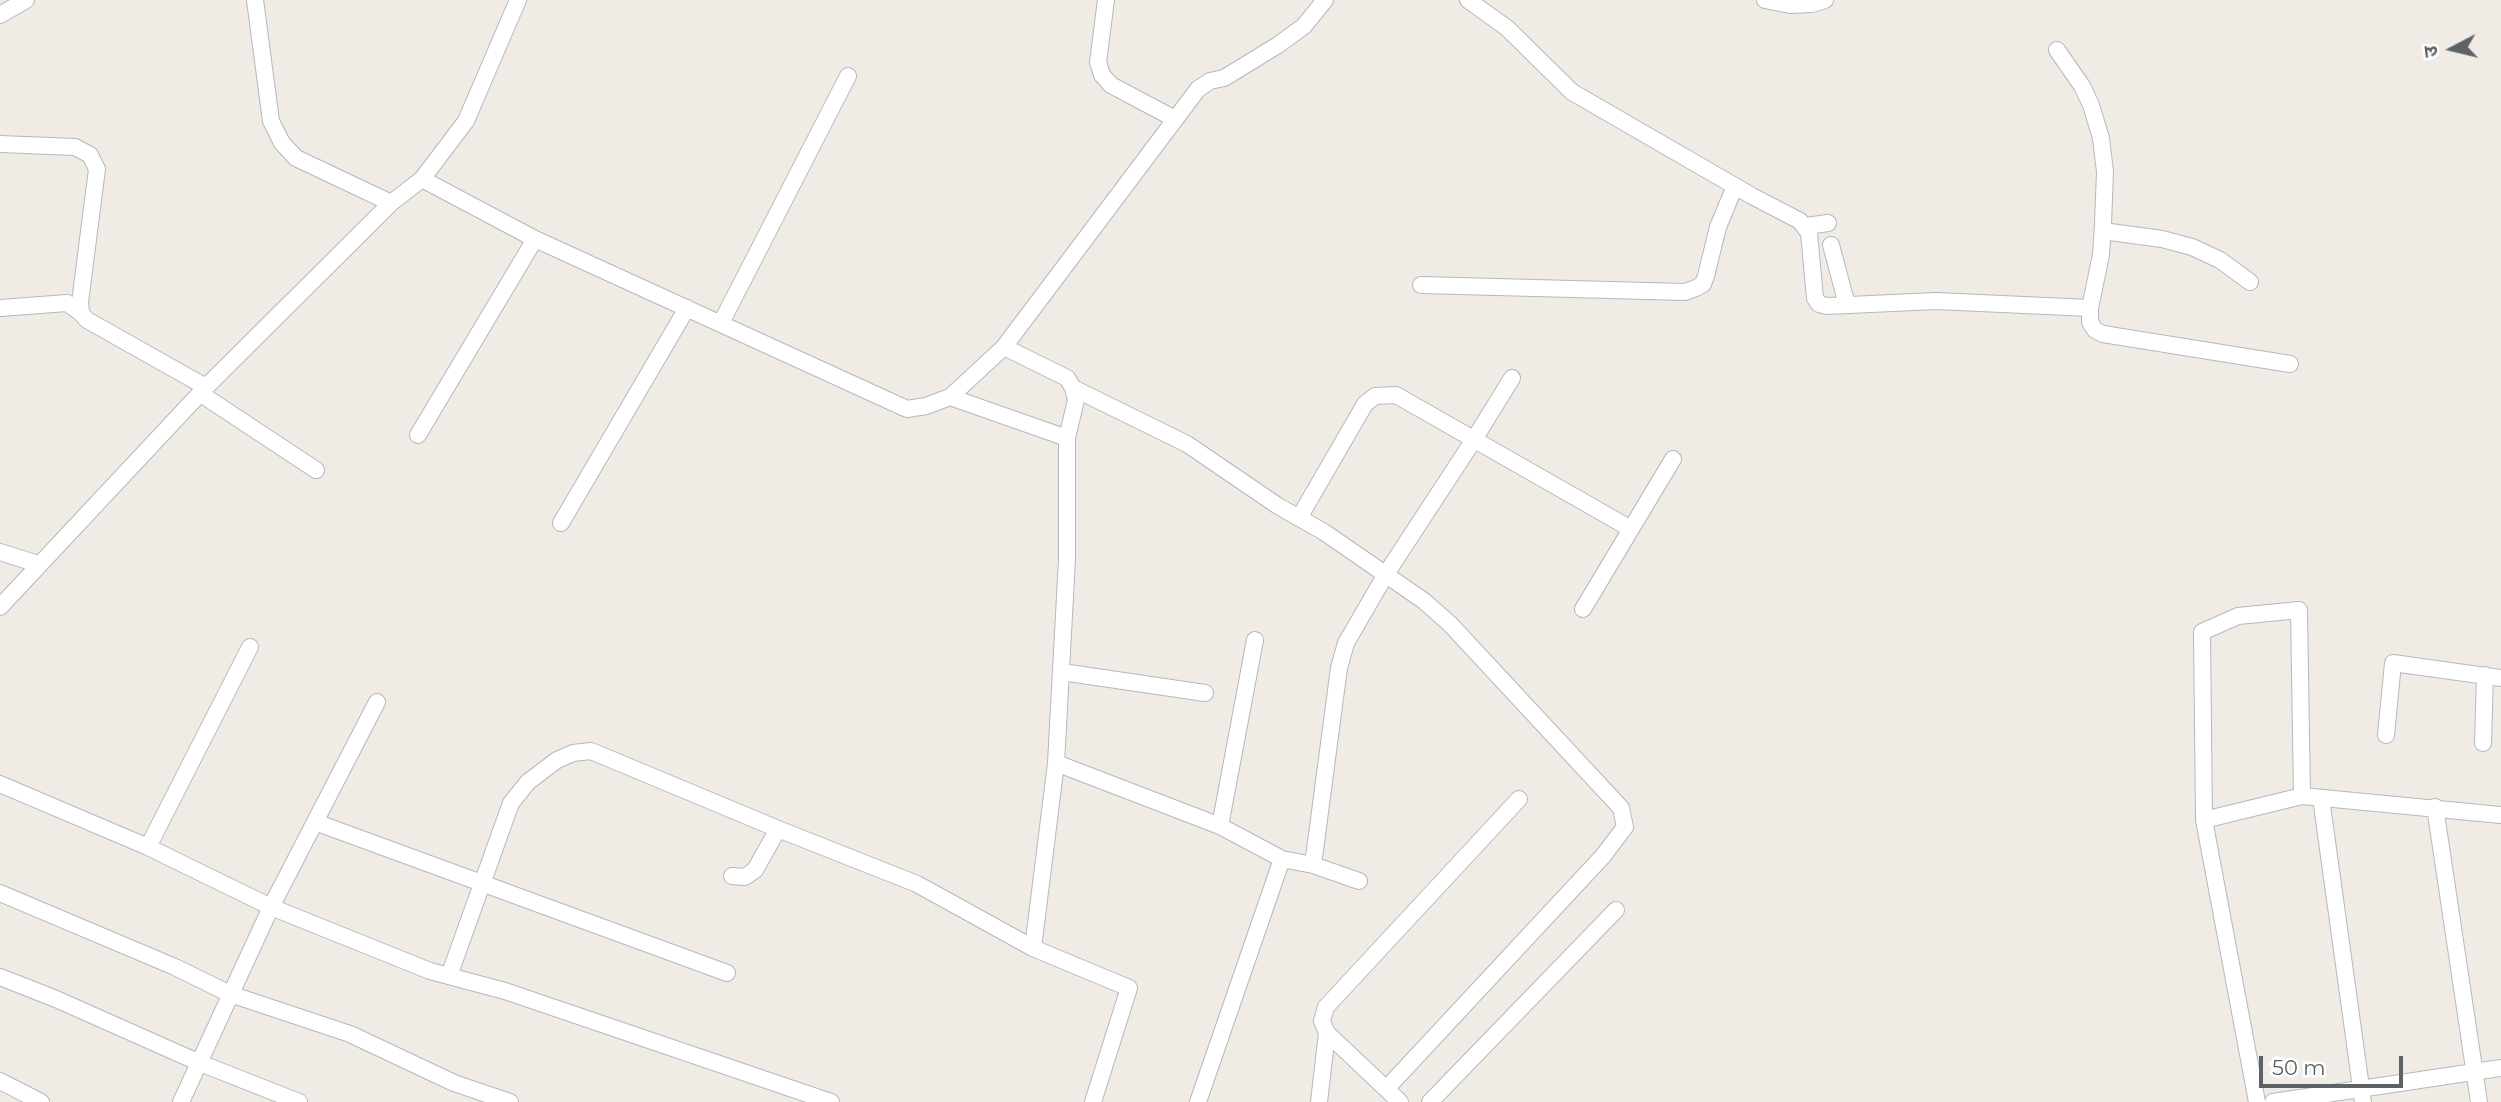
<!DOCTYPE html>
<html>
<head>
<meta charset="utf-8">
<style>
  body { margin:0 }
  #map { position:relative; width:2501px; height:1102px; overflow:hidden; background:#f0ebe4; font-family:Montserrat,"Noto Sans Devanagari",sans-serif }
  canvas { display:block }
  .north { position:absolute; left:2417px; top:14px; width:70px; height:70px; -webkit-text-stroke:5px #fff; paint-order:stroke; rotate:263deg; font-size:19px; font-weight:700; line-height:28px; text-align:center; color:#5c6266 }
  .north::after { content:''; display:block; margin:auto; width:24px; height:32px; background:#5c6266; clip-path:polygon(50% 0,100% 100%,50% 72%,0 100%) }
  .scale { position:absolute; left:2259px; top:1056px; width:144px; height:32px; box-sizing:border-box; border:4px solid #5c6266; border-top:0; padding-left:9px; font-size:21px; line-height:24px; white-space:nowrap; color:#5c6266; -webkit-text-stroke:5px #fff; paint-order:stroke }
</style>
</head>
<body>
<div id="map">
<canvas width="2501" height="1102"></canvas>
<div class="north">उ</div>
<div class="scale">50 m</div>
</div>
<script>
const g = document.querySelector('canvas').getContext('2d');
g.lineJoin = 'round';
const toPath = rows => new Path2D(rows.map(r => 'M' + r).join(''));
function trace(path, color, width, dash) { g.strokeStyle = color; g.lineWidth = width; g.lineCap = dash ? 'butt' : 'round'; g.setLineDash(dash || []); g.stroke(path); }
const minor = toPath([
  [255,0,271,121,282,143,296,158,391,203],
  [1106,0,1098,62,1102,75,1111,85,1175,119],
  [1468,0,1507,28,1572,92,1752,196,1800,221,1809,233,1815,298,1819,304,1827,306,1936,301,2090,308],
  [1765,0,1790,5,1812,4,1825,0],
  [0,15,26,0],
  [2057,50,2082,86,2091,105,2101,138,2105,172,2103,224,2101,255,2090,308,2090,322,2095,330,2103,334,2290,364],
  [0,144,75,147,90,155,97,169,80,302,81,313,87,320,206,387],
  [422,179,466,121,518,0],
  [1806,226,1828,223],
  [2103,231,2162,239,2192,247,2220,260,2250,282],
  [1831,245,1847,305],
  [1421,285,1685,292,1696,288,1703,284,1706,276,1718,227,1735,186],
  [0,308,67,303,81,313],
  [721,323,848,76],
  [1004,347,1067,378,1073,388,1076,400,1067,438,1067,559,1056,763,1220,826,1282,859,1313,865,1359,881],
  [1073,388,1187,444,1278,506,1324,532,1424,601,1450,624,1621,808,1625,827,1603,856,1387,1088],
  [201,394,316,470],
  [950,397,1067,438],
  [418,435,535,239],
  [1299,518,1365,404,1375,396,1396,395,1631,529],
  [561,523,687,308],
  [0,552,38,564],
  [0,607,206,387,391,203,422,179,535,239,907,409,926,406,950,397,1004,347,1198,89,1210,81,1224,78,1278,45,1304,26,1325,0],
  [1583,609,1673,459],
  [1062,672,1205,693],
  [2386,735,2393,663,2501,678],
  [2483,743,2485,675],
  [1056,763,1033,948,1129,988,1093,1102],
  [0,784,148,847,271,907,430,971,505,991,831,1102],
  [2321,798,2363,1102],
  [2435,807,2479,1102],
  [2204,820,2302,796,2501,815],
  [315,822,727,973],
  [1220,826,1255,640],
  [778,829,917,884,1033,948],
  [148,847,250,647],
  [1313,865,1339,668,1346,643,1386,574,1475,438,1512,378],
  [0,893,175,967,230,994,350,1034,454,1083,510,1102],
  [449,976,511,803,528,782,557,760,573,753,591,751,778,829,755,870,745,877,732,876],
  [0,977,56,999,200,1063,299,1102],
  [0,1081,41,1102],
  [181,1102,271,907,377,702],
  [1198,1102,1282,859],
  [1319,1102,1327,1033],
  [1400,1102,1327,1033,1322,1021,1326,1007,1519,799],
  [1430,1102,1616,910],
  [2257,1102,2204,820,2202,632,2238,616,2299,610,2302,796],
  [2273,1102,2501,1068]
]);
trace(minor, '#b5b8bc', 18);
trace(minor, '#fff', 16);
</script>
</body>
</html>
